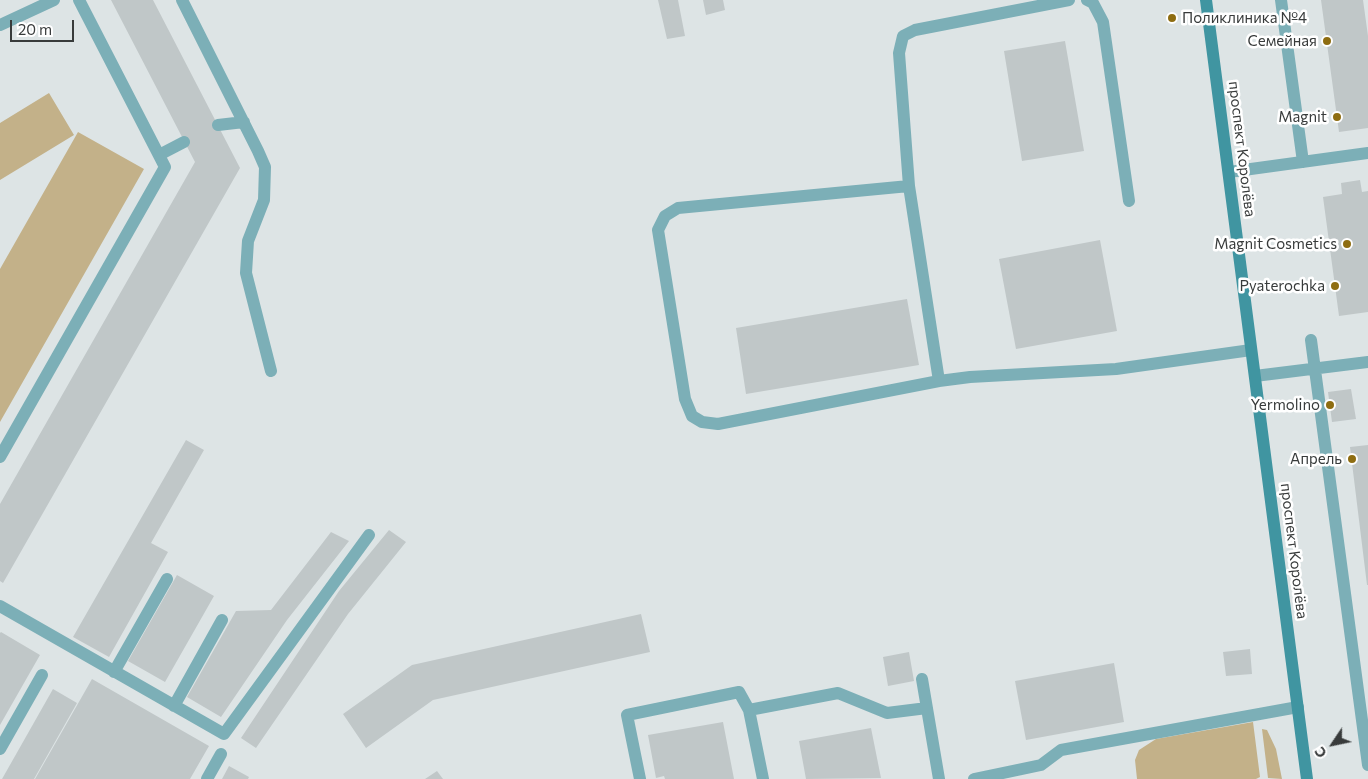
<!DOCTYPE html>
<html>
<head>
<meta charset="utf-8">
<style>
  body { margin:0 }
  #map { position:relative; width:1368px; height:779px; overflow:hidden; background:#dde4e5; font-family:Commissioner,sans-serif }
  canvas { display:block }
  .north { position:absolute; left:1308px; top:719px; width:50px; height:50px; -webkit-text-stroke:4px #fff; paint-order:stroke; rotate:236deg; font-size:14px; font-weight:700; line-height:20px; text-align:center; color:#383b3b }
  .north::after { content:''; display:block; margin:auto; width:18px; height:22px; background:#383b3b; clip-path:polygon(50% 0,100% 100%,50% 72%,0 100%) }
  .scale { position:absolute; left:10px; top:20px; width:64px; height:22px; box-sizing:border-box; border:2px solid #383b3b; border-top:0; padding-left:6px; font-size:15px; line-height:18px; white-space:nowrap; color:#383b3b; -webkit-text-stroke:4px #fff; paint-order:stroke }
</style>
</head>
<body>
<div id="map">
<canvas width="1368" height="779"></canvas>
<div class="north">С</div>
<div class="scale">20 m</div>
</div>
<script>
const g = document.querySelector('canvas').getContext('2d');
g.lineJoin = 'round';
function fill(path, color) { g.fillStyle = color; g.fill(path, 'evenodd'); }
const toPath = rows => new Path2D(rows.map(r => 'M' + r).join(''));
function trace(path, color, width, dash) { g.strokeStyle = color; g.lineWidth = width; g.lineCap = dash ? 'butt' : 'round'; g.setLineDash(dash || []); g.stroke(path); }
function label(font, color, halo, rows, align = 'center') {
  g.font = font + ' Commissioner,sans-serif'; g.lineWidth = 5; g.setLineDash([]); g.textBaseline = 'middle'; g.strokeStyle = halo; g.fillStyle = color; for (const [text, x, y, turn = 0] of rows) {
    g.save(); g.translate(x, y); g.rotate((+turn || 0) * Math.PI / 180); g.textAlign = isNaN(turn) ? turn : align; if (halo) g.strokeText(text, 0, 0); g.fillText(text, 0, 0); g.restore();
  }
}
fill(toPath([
  [49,93,74,135,0,180,0,123],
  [78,132,144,169,0,422,0,269],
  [1253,722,1260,777,1256,779,1137,779,1135,760,1139,750,1156,739],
  [1262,729,1267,730,1276,749,1282,779,1268,778]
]), '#c3b189');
fill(toPath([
  [111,0,153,0,240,168,3,583,0,581,0,504,195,162],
  [658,0,678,0,685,36,667,39],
  [703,0,723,0,725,10,706,15],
  [1321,0,1363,0,1368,36,1368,128,1339,132],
  [1065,41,1084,151,1022,161,1004,51],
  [1360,180,1362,192,1368,191,1368,312,1339,316,1323,197,1342,194,1341,183],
  [1100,240,1117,331,1016,349,999,259],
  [907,299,919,365,746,394,736,328],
  [1351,389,1356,419,1332,422,1328,392],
  [186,440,204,450,151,543,168,552,109,657,73,637],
  [1368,445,1368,585,1367,585,1350,447],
  [389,530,406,542,348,614,256,748,241,738,339,591],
  [331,532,349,541,287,620,221,717,187,697,236,611,271,610],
  [177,575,214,596,165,682,128,661],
  [641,614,650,652,433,700,366,748,343,714,412,665],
  [1,632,40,655,0,725,0,633],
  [1250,649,1252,674,1226,676,1223,652],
  [909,652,914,681,888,686,883,657],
  [1114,663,1124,722,1026,740,1015,681],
  [92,679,209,746,190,779,35,779],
  [53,689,77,703,34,779,2,779],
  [723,722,734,779,665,779,664,776,656,778,648,735],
  [871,728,881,778,806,779,799,741],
  [229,766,249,777,248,779,222,779],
  [437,771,443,779,425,779]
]), '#c0c7c8');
trace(toPath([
  [182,0,258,151,265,167,264,200,248,241,246,273,271,371],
  [1087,0,1093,3,1103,22,1129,201],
  [1281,0,1303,162],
  [0,25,54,0],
  [218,125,244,122],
  [159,155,184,142],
  [1229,172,1368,153],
  [909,186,678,208,665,216,658,230,685,399,692,416,702,422,718,424,939,381,970,377,1116,369,1251,350],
  [1311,340,1368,765],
  [1255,376,1368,362],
  [939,381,909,186,899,53,903,36,915,30,1069,0],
  [0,457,165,167,79,0],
  [0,606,224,734,369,535],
  [114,672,167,579],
  [922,679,939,779],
  [174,706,222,620],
  [749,710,838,693,887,713,927,708],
  [0,749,42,675],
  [207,779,221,754],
  [640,779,627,715,739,692,749,710,763,779],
  [974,779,1041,765,1061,750,1298,707]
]), '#7cafb7', 12);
trace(toPath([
  [1206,0,1307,779]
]), '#4095a1', 12);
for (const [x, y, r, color] of [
  [1172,18,5,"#8e6d11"],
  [1327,41,5,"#8e6d11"],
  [1337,117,5,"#8e6d11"],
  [1347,244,5,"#8e6d11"],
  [1335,286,5,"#8e6d11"],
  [1330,405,5,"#8e6d11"],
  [1352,459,5,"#8e6d11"]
]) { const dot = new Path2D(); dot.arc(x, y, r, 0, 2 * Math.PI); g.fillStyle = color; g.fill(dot); trace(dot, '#fff', 2); }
label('15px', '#383b3b', '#fff', [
  ["Поликлиника №4",1182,18,"left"],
  ["Семейная",1317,41],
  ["Magnit",1327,117],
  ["Magnit Cosmetics",1337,244],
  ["Pyaterochka",1325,286],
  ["Yermolino",1320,405],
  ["Апрель",1342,459]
], 'right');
label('15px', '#383b3b', '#fff', [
  ["проспект Королёва",1242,149,83],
  ["проспект Королёва",1294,551,83]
]);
</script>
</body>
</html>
